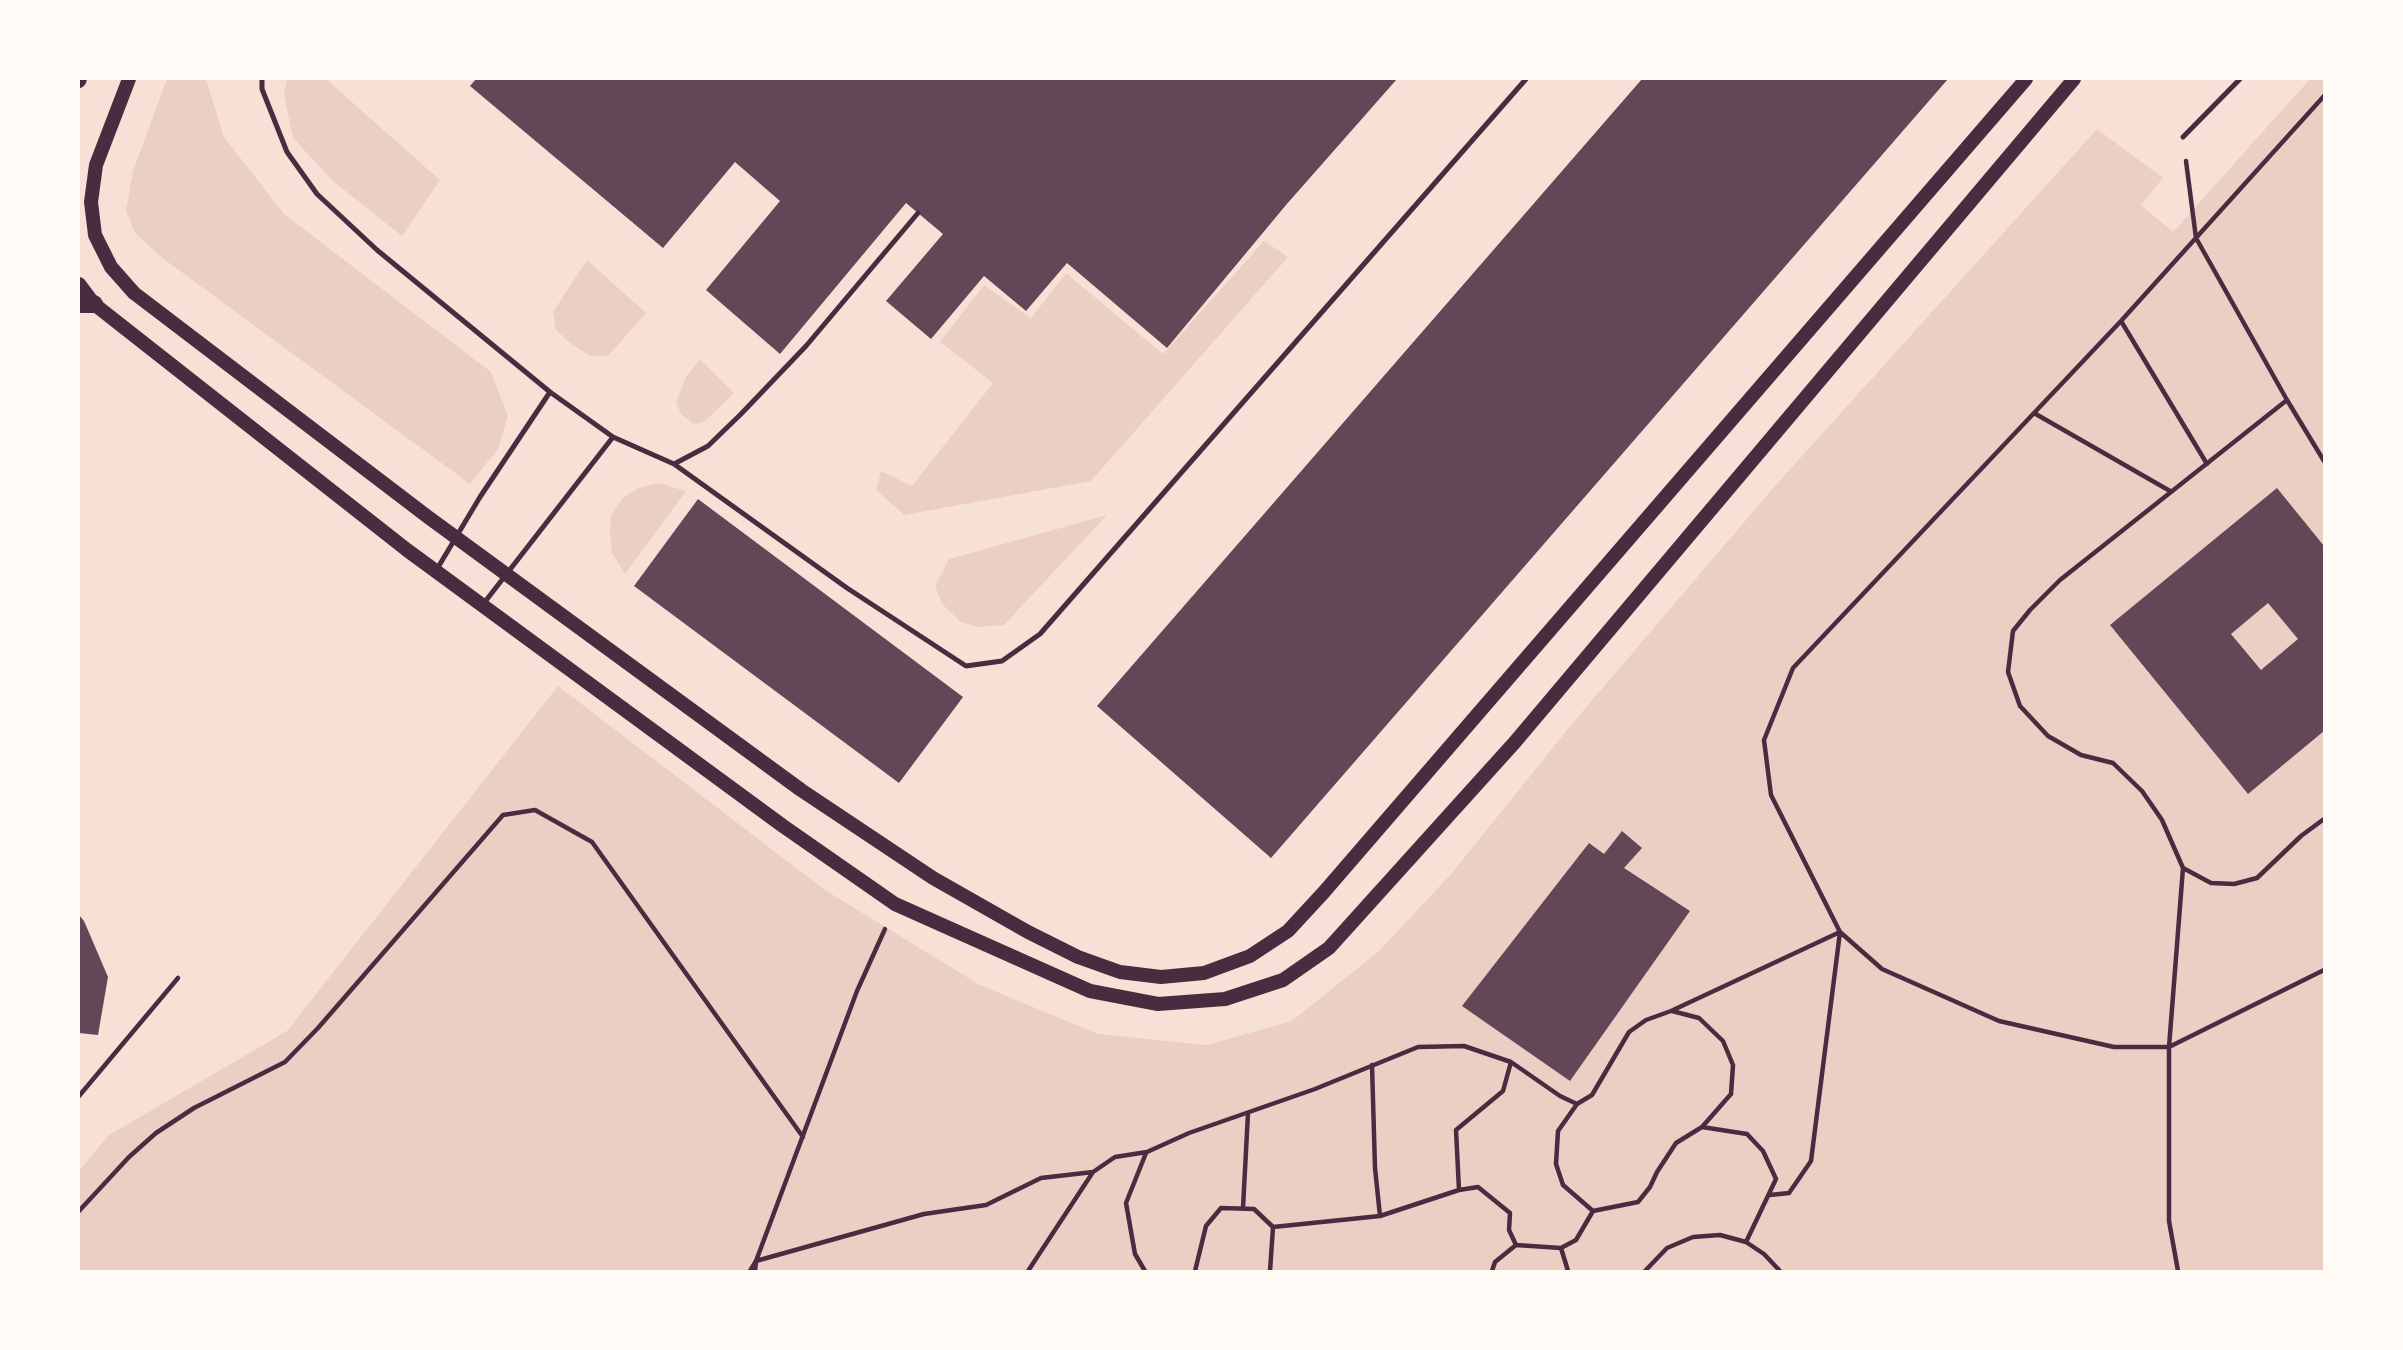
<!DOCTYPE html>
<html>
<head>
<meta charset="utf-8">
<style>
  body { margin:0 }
  #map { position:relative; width:2403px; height:1350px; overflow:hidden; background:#f7e1d7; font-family:Helvetica,sans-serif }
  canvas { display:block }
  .frame { position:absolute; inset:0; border:80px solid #fffaf5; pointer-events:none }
</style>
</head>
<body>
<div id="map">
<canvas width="2403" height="1350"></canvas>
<div class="frame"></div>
</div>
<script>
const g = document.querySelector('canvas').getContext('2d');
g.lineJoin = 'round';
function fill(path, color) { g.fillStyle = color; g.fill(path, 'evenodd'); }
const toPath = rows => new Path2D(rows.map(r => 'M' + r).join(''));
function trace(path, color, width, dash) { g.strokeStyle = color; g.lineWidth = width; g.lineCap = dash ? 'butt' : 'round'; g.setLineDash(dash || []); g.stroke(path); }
fill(toPath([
  [167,79,206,79,224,137,284,214,491,372,508,416,498,449,470,484,161,257,135,233,126,211,133,171],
  [287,79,326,79,440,180,402,236,333,181,293,138,284,95],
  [2310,79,2324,79,2324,1271,79,1271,79,1171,109,1135,287,1031,558,686,825,890,980,985,1098,1034,1207,1045,1292,1021,1379,951,1452,873,1576,719,1775,486,2097,129,2163,178,2141,205,2173,232],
  [1264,241,1288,257,1091,481,904,515,876,490,881,471,912,486,993,383,940,342,984,285,1031,318,1066,273,1163,354],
  [587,260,646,313,608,356,590,356,570,343,556,330,553,312],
  [700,359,734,393,704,422,693,424,681,414,676,402,686,377],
  [659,483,686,491,625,574,612,553,610,534,611,515,623,498,638,488],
  [1107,515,1004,625,979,627,961,622,942,604,935,586,949,559]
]), '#ebcfc5');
fill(toPath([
  [476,79,1397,79,1286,205,1167,348,1067,263,1026,311,984,276,931,339,886,301,943,234,906,203,780,354,706,290,780,201,735,162,663,248,470,86],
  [1642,79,1948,79,1271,858,1097,706],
  [2277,488,2324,546,2324,731,2248,794,2110,625],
  [2268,603,2298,639,2261,670,2231,634],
  [698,499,963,697,899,783,634,586],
  [1622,831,1642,848,1624,868,1690,911,1570,1081,1462,1006,1589,843,1604,854],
  [79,915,84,921,108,977,98,1035,79,1033]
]), '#644757');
trace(toPath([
  [2324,96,2121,321,1793,668,1764,740,1771,795,1840,932,1882,969,1999,1021,2114,1047,2169,1047,2324,970],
  [2186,161,2196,238,2287,400,2324,461],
  [2121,321,2207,464],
  [2287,400,2060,580,2030,610,2013,631,2008,672,2020,706,2048,736,2081,755,2113,763,2142,791,2162,820,2183,868,2211,883,2234,884,2257,878,2301,836,2324,819],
  [2034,413,2170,491],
  [1372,1065,1375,1168,1380,1216],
  [79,1096,178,978],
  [1702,1127,1747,1134,1763,1151,1776,1179,1746,1242],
  [1770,1195,1789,1193,1811,1161,1840,932],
  [1243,1208,1248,1113],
  [79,1211,129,1157,156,1133,194,1108,285,1062,318,1028,503,815,535,810,592,842,803,1137],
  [1593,1211,1563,1185,1556,1164,1558,1131,1577,1104,1592,1095,1629,1032,1646,1020,1671,1011,1840,932],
  [1516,1245,1561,1248,1576,1240,1593,1211,1638,1202,1650,1187,1657,1172,1676,1143,1702,1127,1731,1094,1733,1065,1723,1041,1699,1018,1672,1011],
  [1561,1248,1568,1271],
  [750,1271,756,1261,924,1214,986,1205,1041,1178,1093,1172],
  [755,1271,756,1261,857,991,885,929],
  [1028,1271,1093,1172,1115,1157,1147,1152,1189,1133,1315,1089,1418,1047,1464,1046,1511,1062,1560,1096,1577,1104],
  [1145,1271,1135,1254,1126,1203,1146,1153],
  [1195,1271,1206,1226,1221,1208,1254,1209,1273,1227,1380,1216,1459,1190],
  [1270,1271,1273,1227],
  [1492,1271,1495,1262,1516,1245,1509,1230,1510,1213,1478,1187,1459,1190,1456,1130,1503,1091,1511,1062],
  [1645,1271,1667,1248,1693,1237,1720,1235,1746,1242,1764,1254,1780,1271],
  [2178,1271,2169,1221,2169,1047,2183,868]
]), '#4a2c40', 4.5);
trace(toPath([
  [262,79,262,89,287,152,317,194,377,250,550,392,613,437,674,464,847,588,966,666,1002,661,1040,634,1526,79],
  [2183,137,2240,79],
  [674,464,708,446,741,414,806,346,918,213],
  [437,569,480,497,550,392],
  [484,603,613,437]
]), '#4a2c40', 5);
trace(toPath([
  [129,79,96,165,91,202,95,235,111,267,134,293,428,517,801,790,933,878,1028,932,1078,957,1120,972,1161,977,1204,973,1250,956,1288,931,1324,892,2026,79],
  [79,81,80,79],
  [79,284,94,304,407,550,783,826,895,904,1090,991,1158,1004,1225,999,1283,980,1329,948,1515,742,2074,79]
]), '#4a2c40', 14);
trace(toPath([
  [79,304,94,304]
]), '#4a2c40', 18);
</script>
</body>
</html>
